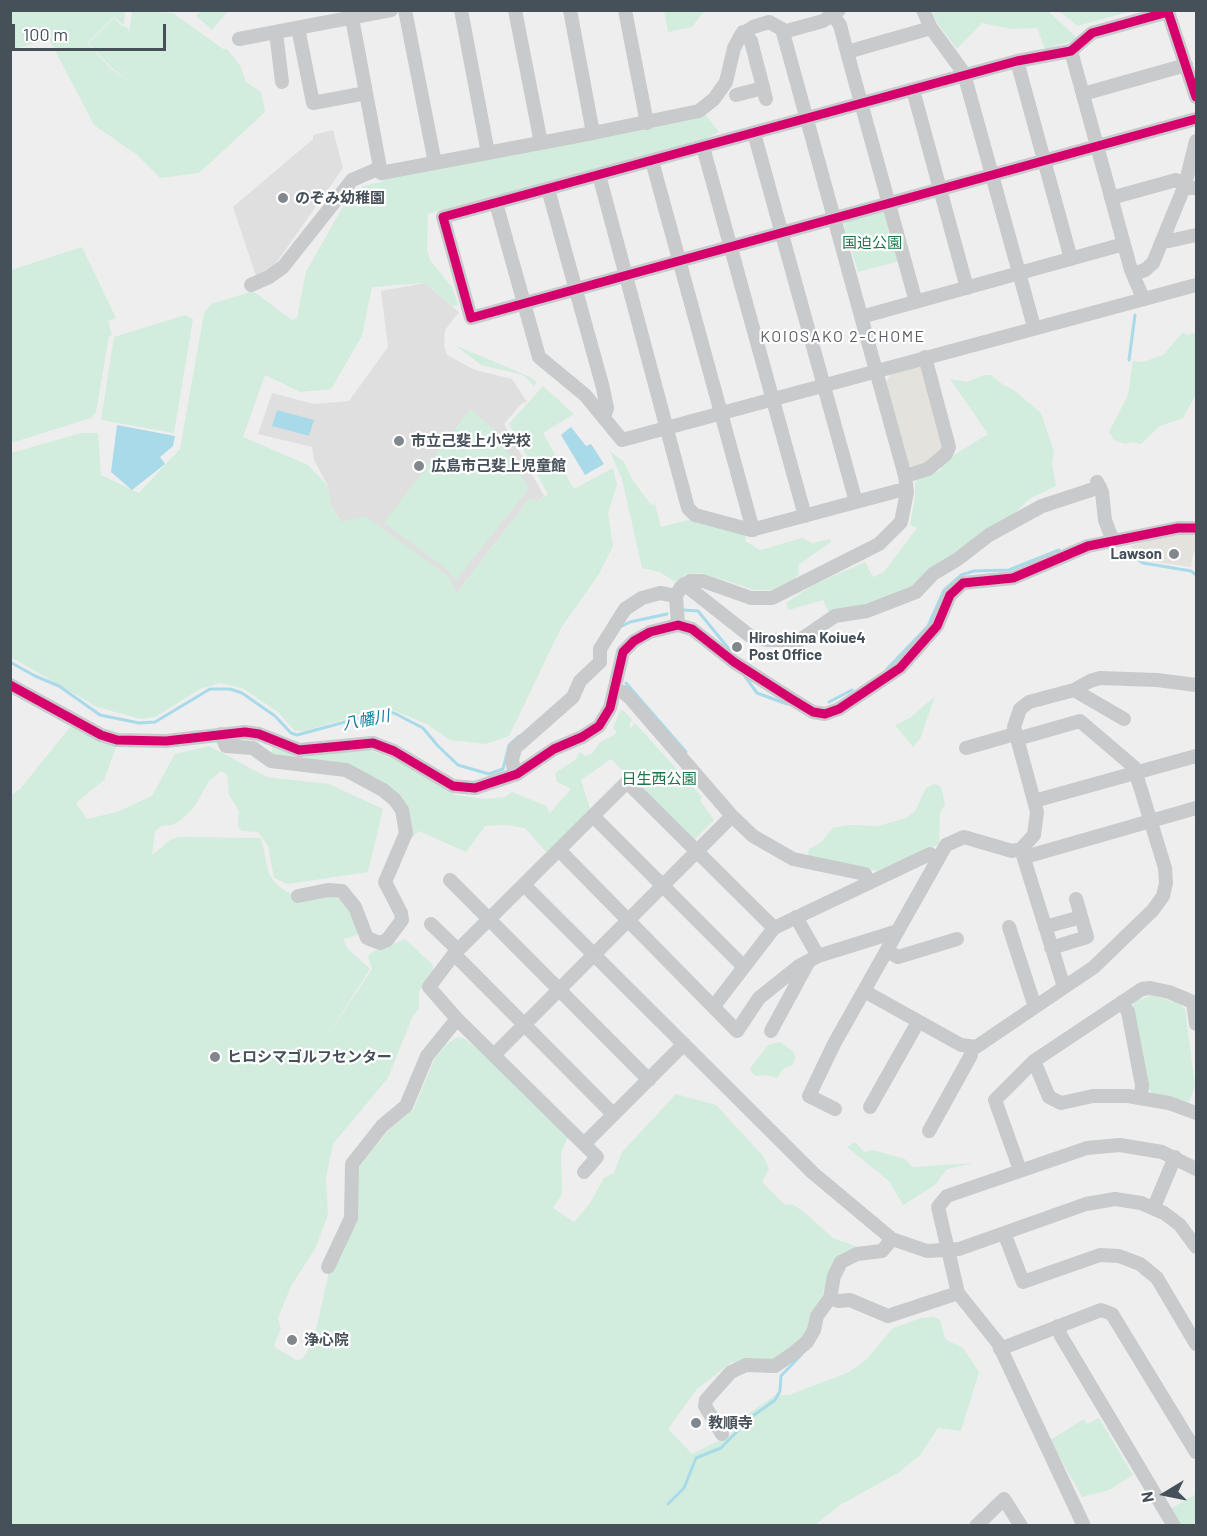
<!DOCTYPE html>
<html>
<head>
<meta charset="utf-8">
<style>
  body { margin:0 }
  #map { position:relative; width:1207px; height:1536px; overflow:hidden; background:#eee; font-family:Barlow,sans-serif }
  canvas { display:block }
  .frame { position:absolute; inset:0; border:12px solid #465059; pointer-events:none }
  .north { position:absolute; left:1135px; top:1464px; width:60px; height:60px; -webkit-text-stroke:4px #fff; paint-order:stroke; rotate:260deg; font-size:16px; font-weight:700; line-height:24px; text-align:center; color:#465059 }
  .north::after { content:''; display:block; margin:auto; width:21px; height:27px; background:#465059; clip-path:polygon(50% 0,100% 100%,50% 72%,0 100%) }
  .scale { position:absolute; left:12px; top:24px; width:154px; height:27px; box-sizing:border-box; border:3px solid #465059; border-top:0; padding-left:8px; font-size:18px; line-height:21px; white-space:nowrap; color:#465059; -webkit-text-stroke:4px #fff; paint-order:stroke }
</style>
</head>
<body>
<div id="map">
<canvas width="1207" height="1536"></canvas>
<div class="frame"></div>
<div class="north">N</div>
<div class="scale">100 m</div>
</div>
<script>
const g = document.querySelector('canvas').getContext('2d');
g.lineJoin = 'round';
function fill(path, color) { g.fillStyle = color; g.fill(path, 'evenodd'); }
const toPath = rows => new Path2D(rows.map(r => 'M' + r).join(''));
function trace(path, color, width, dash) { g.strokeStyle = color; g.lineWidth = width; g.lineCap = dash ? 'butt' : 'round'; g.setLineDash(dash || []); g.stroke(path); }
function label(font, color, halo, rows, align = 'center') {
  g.font = font + ' Barlow,"Noto Sans JP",sans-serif'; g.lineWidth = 4.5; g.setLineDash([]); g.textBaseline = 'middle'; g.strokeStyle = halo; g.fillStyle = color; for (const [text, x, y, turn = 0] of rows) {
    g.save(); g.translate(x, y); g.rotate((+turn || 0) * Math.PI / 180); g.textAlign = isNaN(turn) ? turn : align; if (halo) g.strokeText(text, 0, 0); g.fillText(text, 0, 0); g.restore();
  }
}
fill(toPath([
  [919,366,926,370,943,451,924,466,915,468,909,465,886,382,891,374],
  [1196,532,1196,551,1193,554,1191,567,1150,561,1130,546,1167,535]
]), '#e4e2dc');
fill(toPath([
  [333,130,343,168,274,266,256,276,233,207,313,139,313,135],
  [425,283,459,312,445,330,444,346,447,355,475,370,512,379,527,402,522,403,504,424,544,496,538,501,529,499,457,593,447,576,341,522,330,504,328,486,314,460,312,447,258,434,272,393,314,404,349,401,388,347,381,291]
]), '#e0dfdf');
fill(toPath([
  [11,10,125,11,124,25,114,17,87,43,111,69,130,82,112,68,88,43,114,18,122,26,127,27,129,32,132,11,173,13,223,49,227,49,240,65,246,82,261,92,265,112,199,173,160,178,136,154,94,125,49,39,11,50],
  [201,10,228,10,228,11,212,30,196,16],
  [664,11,665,10,704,11,692,27,668,32],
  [932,11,1048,11,1078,39,1045,49,1037,28,1011,29,982,23,957,49,938,24],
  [1060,11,1132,11,1077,26],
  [704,113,719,132,701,141,428,214,427,249,430,260,452,287,458,305,452,306,425,283,372,287,362,336,331,389,300,392,265,375,243,437,308,465,328,486,330,504,341,522,365,516,448,576,457,593,529,499,538,501,548,494,509,424,543,386,574,414,543,433,574,489,613,468,617,485,608,513,613,546,599,574,561,628,509,736,486,744,450,740,427,724,390,709,376,710,305,731,295,731,278,712,244,689,221,683,202,688,155,717,141,719,97,707,11,657,11,453,81,433,98,433,101,475,139,493,180,449,204,313,211,304,253,291,292,320,297,318,306,272,342,208,363,186,382,182,377,177],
  [882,210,887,213,900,261,858,272,844,226,848,219],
  [82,247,116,318,108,321,112,335,109,336,96,412,91,418,11,443,11,270],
  [185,315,193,319,174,433,101,420,114,337],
  [1183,332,1188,335,1196,332,1196,394,1183,418,1160,426,1141,444,1131,442,1125,444,1114,440,1109,432,1128,395,1133,361,1143,362,1163,355],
  [455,345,530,377,537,383,532,387,533,385,523,375,481,365],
  [984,375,991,375,1002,384,1015,391,1041,413,1054,452,1052,463,1056,486,1029,499,1011,517,908,591,862,608,829,613,823,600,789,610,786,603,813,585,865,562,873,577,884,572,917,528,910,525,915,497,915,483,918,477,939,471,942,469,941,465,954,455,988,434,950,379,967,382],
  [470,409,495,430,529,489,455,581,449,571,384,523],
  [610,451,624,462,632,479,651,505,655,504,661,527,692,519,746,534,745,541,760,550,802,538,812,543,830,539,831,542,798,565,799,574,792,581,771,590,755,590,701,573,686,574,675,582,660,572,642,568,622,479],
  [935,696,920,739,913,747,895,725,910,718],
  [623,710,632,720,629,725,631,728,635,723,702,797,700,800,714,820,695,839,691,839,611,759,581,780,591,812,547,853,525,828,507,825,485,826,466,852,419,831,408,841,412,826,407,809,387,786,270,756,273,747,369,750,400,761,455,795,485,799,505,797,512,792,546,806,550,813,571,789,557,782,555,773,575,760,580,752,585,756,593,753,599,743,617,733,613,727,620,711],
  [70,727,116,747,104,780,76,803,87,819,117,812,152,796,175,754,209,746,267,777,329,784,383,809,368,872,288,884,274,878,268,846,258,832,242,831,238,827,239,811,229,795,227,775,221,771,209,781,194,807,181,820,172,825,161,826,155,832,152,855,170,840,179,837,261,838,269,874,277,885,289,893,300,890,345,900,361,934,343,939,348,949,370,969,323,1043,372,969,368,957,372,952,405,939,433,965,433,974,419,991,419,1008,412,1018,388,1078,333,1144,326,1178,328,1215,315,1249,291,1286,278,1318,281,1329,274,1345,276,1348,296,1360,302,1359,306,1354,316,1330,329,1272,358,1214,358,1167,386,1133,413,1110,435,1058,446,1045,457,1037,463,1038,483,1052,568,1137,561,1153,562,1194,553,1208,574,1222,590,1203,604,1178,614,1173,622,1152,676,1094,716,1105,764,1157,769,1169,762,1182,785,1205,792,1204,804,1212,833,1238,861,1248,844,1252,837,1257,808,1333,774,1362,732,1362,697,1389,668,1429,692,1454,730,1435,747,1415,775,1395,789,1395,847,1373,866,1360,893,1328,921,1318,933,1317,940,1320,945,1339,963,1348,979,1372,961,1431,938,1428,920,1455,898,1473,840,1505,815,1525,11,1526,11,795,20,789],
  [934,784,941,787,945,804,940,813,939,844,878,871,807,858,809,849,820,843,833,828,847,825,878,826,906,818,915,811,926,788],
  [1152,995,1180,1004,1185,1009,1195,1086,1188,1104,1154,1094,1148,1089,1132,1007,1136,1001],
  [780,1042,794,1052,795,1059,793,1065,784,1068,777,1078,767,1075,755,1076,750,1070,751,1067,768,1045],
  [855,1142,864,1152,873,1150,905,1159,913,1167,974,1163,947,1169,935,1185,903,1205,889,1181,847,1147],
  [1099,1418,1133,1475,1109,1490,1082,1497,1050,1440,1084,1419,1087,1424],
  [1196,1494,1196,1525,1180,1525,1170,1509]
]), '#d2eddd');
fill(toPath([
  [277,410,314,420,309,436,272,426],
  [117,425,175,436,173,446,160,457,165,464,132,490,111,472],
  [571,427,586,446,591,444,604,464,585,475,561,435]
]), '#a9dae9');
trace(toPath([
  [1129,360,1135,315],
  [1125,551,1143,563,1191,571,1196,575],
  [683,610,698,611,733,654],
  [620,627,630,622,667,614],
  [10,662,35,676,59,686,100,715,139,723,155,722,210,689,230,689,242,693,275,716,291,733,297,735,382,712,394,713,423,728,438,746,458,765,489,774,503,769,509,745,519,736],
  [887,669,928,626,944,590,961,575,974,571,1009,570,1059,550],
  [744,675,757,693,787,704],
  [626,683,686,752],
  [829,702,852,690],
  [668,1504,684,1488,696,1458,721,1448,750,1418,775,1400,780,1391,781,1376,801,1355]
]), '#a9dae9', 3);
trace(toPath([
  [405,10,435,163],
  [461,10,488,153],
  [515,10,541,143],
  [570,10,593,133,699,111,714,99,726,82,734,48,741,35,753,27,769,22,782,29,905,476,907,492,901,522,879,544,772,598,751,598,703,581,690,581,681,587,676,596,678,625],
  [625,10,647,123],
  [923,10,931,28,961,69,966,81,1034,327],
  [833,15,840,25,847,52,916,302],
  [352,18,381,173,593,133],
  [298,28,313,103,366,93],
  [276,32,282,82],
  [743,32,751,41,766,99],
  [783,32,823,21,839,10],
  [239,39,391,10],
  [1071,51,1131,270,1143,298],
  [847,52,931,28],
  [1017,61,1071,259],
  [913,90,967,288],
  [1083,94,1186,65],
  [736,95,763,88],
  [1196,97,1168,12,1092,33,1071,51,1017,61,443,217,471,318,1196,119],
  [754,133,856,502],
  [703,147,805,516],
  [652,161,753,530],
  [599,175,688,508,695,515,751,530,897,491,907,492],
  [548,189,603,388,607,408,604,417],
  [1111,198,1176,180,1189,188,1196,188],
  [496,203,539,357,585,395,622,440,1196,285],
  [1163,239,1169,241,1196,235],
  [1133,274,1145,270,1153,263,1185,185,1196,141],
  [251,285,269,277,283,267,352,180,380,168],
  [861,317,1124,244],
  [905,476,928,469,946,454,949,447,925,357],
  [1097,482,1102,492,1105,520,1113,541],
  [684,584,750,636,767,640,800,640,835,616,867,611,916,592,933,574,958,559,989,535,1042,506,1100,487],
  [10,685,101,735,117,740,166,741,245,732,259,734,299,750,373,743,394,751,453,786,475,788,517,774,554,749,582,737,599,726,610,708,623,652,634,641,650,632,678,625,692,629,734,662,790,698,813,712,825,714,839,709,900,668,937,626,950,595,963,583,1013,578,1088,546,1178,528,1196,528],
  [1074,690,1124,719],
  [615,691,623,692,630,698,732,816,753,836,793,859,865,874,869,883],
  [221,734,226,746,253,748,271,761,346,770,383,790,395,800,402,810,406,833,385,882,401,913,402,920,387,940,380,943,367,938,355,907,342,891,328,890,298,896],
  [966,748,1015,734],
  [515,775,512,760,515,748,573,697,580,681,600,662,600,649,625,609,642,598,660,593,676,596],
  [1034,801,1196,756],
  [593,816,744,967],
  [1021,849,1064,987],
  [559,850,737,1031,759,998,799,966,818,956,898,931],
  [1025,857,1196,808],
  [450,880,649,1080],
  [524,885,813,1173,892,1239,927,1251,959,1249,1086,1204,1115,1199,1141,1203,1164,1213,1180,1225,1196,1247],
  [796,917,818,956],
  [431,924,458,950],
  [1009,927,1035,1007],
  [1045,927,1081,917],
  [1051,948,1087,937,1076,899],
  [887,951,898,957,957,939],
  [454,954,613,1114],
  [864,991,961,1045,976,1047,1094,967,1153,910,1163,896,1166,883,1165,868,1134,767,1080,721,1017,739],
  [1122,1002,1128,1012,1142,1085,1141,1097],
  [714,1006,774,928,930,854,938,859],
  [771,1031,809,961],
  [494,1055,732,816],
  [1034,1061,1049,1097,1061,1103,1093,1096,1128,1096,1169,1103,1196,1113],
  [870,1107,918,1022],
  [835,1109,809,1096,834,1044,946,845,964,837,1012,851,1021,849,1034,835,1037,812,1014,727,1020,709,1029,702,1074,690,1090,681,1100,678,1157,680,1196,685],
  [929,1131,971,1055,971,1048],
  [584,1144,684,1044],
  [1020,1170,995,1100,1034,1061,1142,989,1150,988,1169,992,1193,1002,1196,1024],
  [584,1172,597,1157,457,1019,429,987,454,954,627,782,774,928],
  [1154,1207,1175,1157],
  [1004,1233,1023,1282,1100,1255,1119,1256,1140,1264,1157,1278,1196,1344],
  [328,1267,351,1218,352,1164,382,1126,406,1106,427,1056,457,1019],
  [830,1298,838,1301,850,1300,888,1316,958,1293],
  [1058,1326,1061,1336,1174,1526],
  [1000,1349,1101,1310,1112,1314,1196,1452],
  [722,1434,705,1406,706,1400,713,1392,731,1372,746,1365,775,1366,795,1352,807,1342,814,1330,817,1316,830,1298,834,1276,841,1262,857,1254,882,1251,892,1239],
  [976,1526,1004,1499,1021,1526],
  [1084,1526,998,1343,958,1293,938,1207,947,1196,1087,1148,1120,1145,1162,1152,1196,1169]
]), '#c8cacc', 14);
trace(toPath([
  [1196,97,1168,12,1092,33,1071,51,1017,61,443,217,471,318,1196,119],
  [10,685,101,735,117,740,166,741,245,732,259,734,299,750,373,743,394,751,453,786,475,788,517,774,554,749,582,737,599,726,610,708,623,652,634,641,650,632,678,625,692,629,734,662,790,698,813,712,825,714,839,709,900,668,937,626,950,595,963,583,1013,578,1088,546,1178,528,1196,528]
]), '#d6006c', 9);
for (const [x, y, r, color] of [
  [283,198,6,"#81878d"],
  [399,441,6,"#81878d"],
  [419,466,6,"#81878d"],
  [1174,554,6,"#81878d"],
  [737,647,6,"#81878d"],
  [215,1057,6,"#81878d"],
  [292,1340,6,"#81878d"],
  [696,1423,6,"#81878d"]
]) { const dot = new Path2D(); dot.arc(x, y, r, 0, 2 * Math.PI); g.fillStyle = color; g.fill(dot); trace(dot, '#fff', 2); }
label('bold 15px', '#465059', '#fff', [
  ["のぞみ幼稚園",295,198],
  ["市立己斐上小学校",411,441],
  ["広島市己斐上児童館",431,466],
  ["Lawson",1162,554,"right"],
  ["Hiroshima Koiue4",749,638],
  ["Post Office",749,655],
  ["ヒロシマゴルフセンター",227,1057],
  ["浄心院",304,1340],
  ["教順寺",708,1423]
], 'left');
label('15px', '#1b764a', '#fff', [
  ["国迫公園",872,243],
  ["日生西公園",659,779]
]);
g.letterSpacing = '1.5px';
label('16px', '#5a5d61', '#fff', [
  ["KOIOSAKO 2-CHOME",843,337]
]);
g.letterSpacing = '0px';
label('italic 16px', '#137f9f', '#fff', [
  ["八幡川",366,720,-11]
]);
</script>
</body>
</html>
